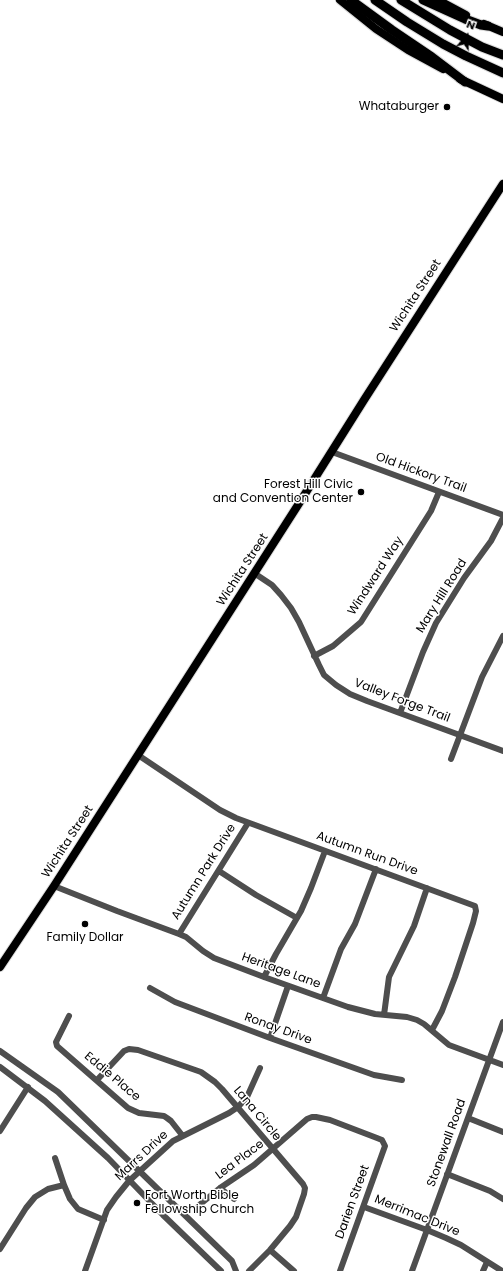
<!DOCTYPE html>
<html>
<head>
<meta charset="utf-8">
<style>
  body { margin:0 }
  #map { position:relative; width:503px; height:1271px; overflow:hidden; background:#fff; font-family:Poppins,sans-serif }
  canvas { display:block }
  .north { position:absolute; left:447px; top:16px; width:40px; height:40px; -webkit-text-stroke:3px #fff; paint-order:stroke; rotate:20deg; font-size:11px; font-weight:700; line-height:16px; text-align:center; color:#000 }
  .north::after { content:''; display:block; margin:auto; width:14px; height:18px; background:#000; clip-path:polygon(50% 0,100% 100%,50% 72%,0 100%) }
</style>
</head>
<body>
<div id="map">
<canvas width="503" height="1271"></canvas>
<div class="north">N</div>
</div>
<script>
const g = document.querySelector('canvas').getContext('2d');
g.lineJoin = 'round';
const toPath = rows => new Path2D(rows.map(r => 'M' + r).join(''));
function trace(path, color, width, dash) { g.strokeStyle = color; g.lineWidth = width; g.lineCap = dash ? 'butt' : 'round'; g.setLineDash(dash || []); g.stroke(path); }
function label(font, color, halo, rows, align = 'center') {
  g.font = font + ' Poppins,sans-serif'; g.lineWidth = 3; g.setLineDash([]); g.textBaseline = 'middle'; g.strokeStyle = halo; g.fillStyle = color; for (const [text, x, y, turn = 0] of rows) {
    g.save(); g.translate(x, y); g.rotate((+turn || 0) * Math.PI / 180); g.textAlign = isNaN(turn) ? turn : align; if (halo) g.strokeText(text, 0, 0); g.fillText(text, 0, 0); g.restore();
  }
}
const major = toPath([
  [340,0,376,29,408,50,443,69],
  [438,0,466,15],
  [484,24,503,32],
  [460,79,503,99],
  [0,967,54,886,298,505,364,400,503,184]
]);
const highway = toPath([
  [351,0,392,30,432,57,465,82],
  [375,0,407,22,443,44,466,56,503,73],
  [401,0,450,30,482,47,503,55],
  [423,0,465,19,481,25,488,26]
]);
trace(major, '#dbdbdb', 10);
trace(highway, '#dbdbdb', 11);
trace(toPath([
  [332,452,503,515],
  [254,573,272,585,281,595,291,608,299,622,319,665,324,675,336,685,350,694,367,701,503,751],
  [314,656,333,646,361,622,431,511,439,492],
  [400,713,423,652,436,623,464,578,491,541,503,518],
  [138,755,220,810,236,818,475,906,476,911,473,923,455,977,442,1011,432,1030],
  [451,759,482,677,503,636],
  [219,871,256,895,297,918],
  [54,886,117,911,179,934,186,937,203,951,214,958,264,977,348,1007,375,1014,407,1017,417,1020,424,1024,449,1045,503,1065],
  [179,934,248,823],
  [264,977,276,954,301,911,311,888,325,851],
  [150,988,175,1002,270,1038,374,1075,402,1080],
  [323,998,341,949,355,924,376,869],
  [384,1015,389,977,414,926,427,888],
  [69,1016,56,1042,57,1046,128,1108,139,1113,164,1116,167,1118,171,1121,182,1135],
  [270,1038,288,986],
  [0,1051,58,1092,232,1261,236,1271],
  [0,1067,45,1101,108,1158,163,1215,221,1271],
  [97,1080,124,1051,129,1049,138,1050,201,1072,215,1082,222,1089,303,1184,305,1188,304,1194,296,1217,290,1226,270,1250,249,1271],
  [468,1118,503,1132],
  [0,1131,28,1087],
  [55,1158,64,1185,70,1199,78,1209,104,1220],
  [447,1174,490,1191,503,1199],
  [220,1188,234,1199],
  [198,1206,220,1188,254,1165,307,1119,312,1117,316,1117,330,1120,377,1138,382,1140,385,1146,340,1271],
  [364,1207,427,1230,446,1238,461,1245,502,1271],
  [0,1249,26,1208,35,1197,48,1189,64,1185],
  [270,1250,294,1271],
  [85,1271,107,1210,116,1197,129,1181,173,1141,229,1113,238,1107,247,1097,260,1068],
  [412,1271,503,1022],
  [483,1271,487,1262]
]), '#4e4e4e', 6);
trace(major, '#000', 8);
trace(highway, '#000', 9);
for (const [x, y, r, color] of [
  [447,107,4,"#000"],
  [361,492,4,"#000"],
  [85,924,4,"#000"],
  [137,1203,4,"#000"]
]) { const dot = new Path2D(); dot.arc(x, y, r, 0, 2 * Math.PI); g.fillStyle = color; g.fill(dot); trace(dot, '#fff', 1.5); }
label('12px', '#000', '#fff', [
  ["Whataburger",439,107],
  ["Forest Hill Civic",353,485],
  ["and Convention Center",353,499],
  ["Family Dollar",85,938,"center"],
  ["Fort Worth Bible",145,1196,"left"],
  ["Fellowship Church",145,1210,"left"]
], 'right');
label('12px', '#000', '#fff', [
  ["Wichita Street",416,296,-57],
  ["Old Hickory Trail",421,473,20],
  ["Wichita Street",243,570,-57],
  ["Windward Way",376,576,-57],
  ["Mary Hill Road",442,596,-58],
  ["Valley Forge Trail",402,701,21],
  ["Wichita Street",68,842,-57],
  ["Autumn Run Drive",367,854,20],
  ["Autumn Park Drive",204,872,-58],
  ["Heritage Lane",281,971,20],
  ["Ronay Drive",278,1029,20],
  ["Eddie Place",112,1077,40],
  ["Lana Circle",257,1114,50],
  ["Stonewall Road",447,1143,-70],
  ["Marrs Drive",142,1156,-43],
  ["Lea Place",240,1160,-37],
  ["Darien Street",353,1202,-70],
  ["Merrimac Drive",417,1216,22]
]);
</script>
</body>
</html>
